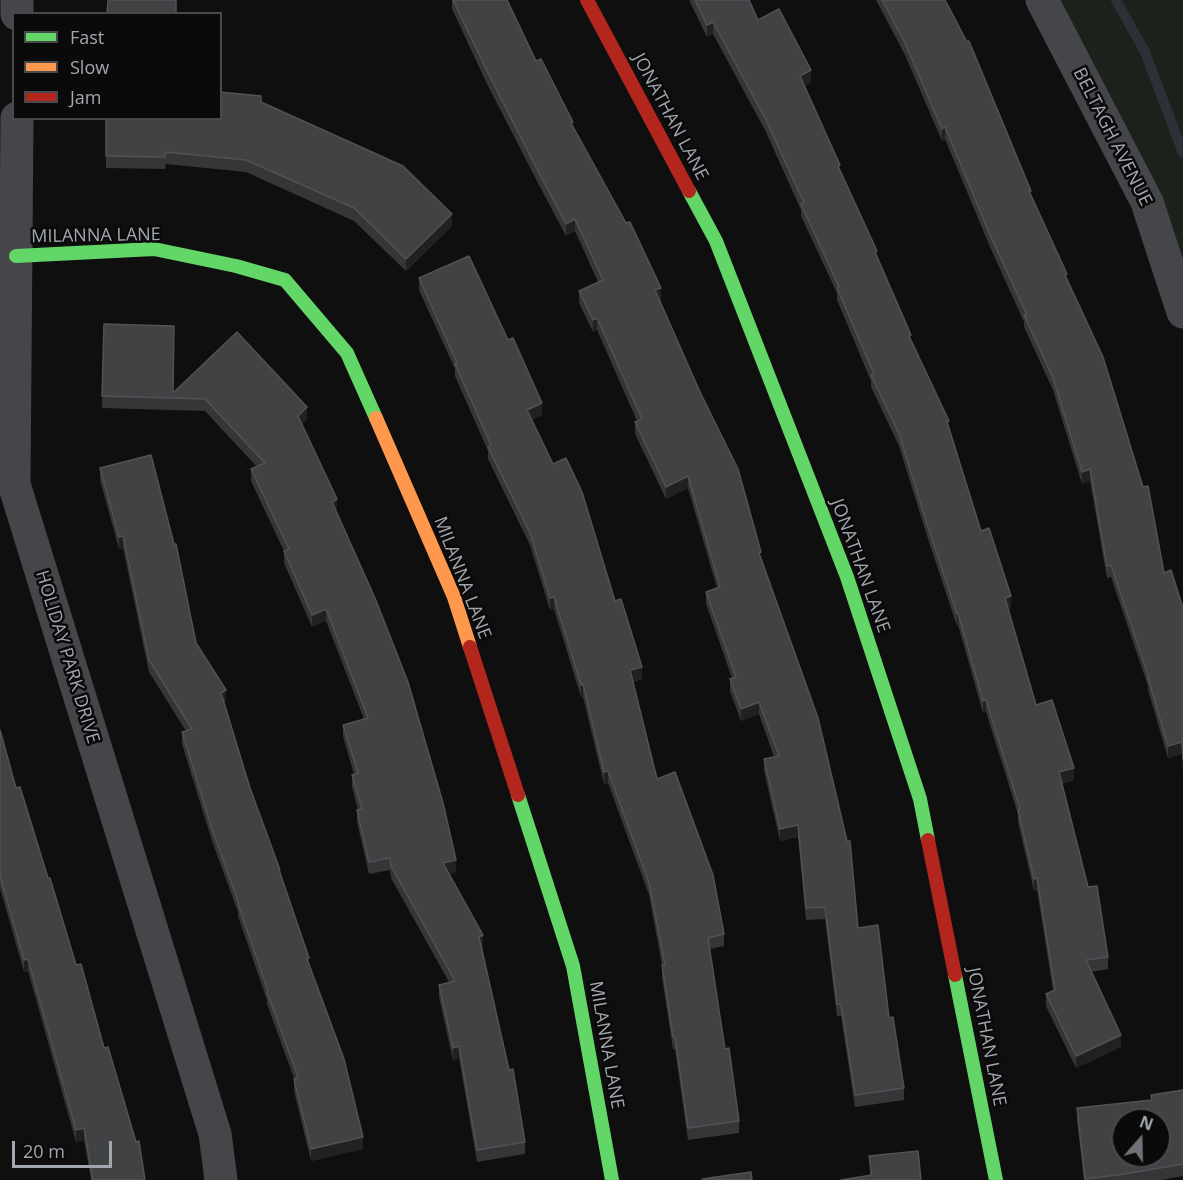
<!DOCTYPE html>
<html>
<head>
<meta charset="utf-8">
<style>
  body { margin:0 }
  #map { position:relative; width:1183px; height:1180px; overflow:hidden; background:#0f0f10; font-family:"Open Sans",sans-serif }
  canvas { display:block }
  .legend { position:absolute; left:12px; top:12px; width:210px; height:108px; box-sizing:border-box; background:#0a0a0b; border:2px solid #47494d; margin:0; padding:8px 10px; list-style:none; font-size:18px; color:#a2a7af }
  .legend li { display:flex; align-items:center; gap:12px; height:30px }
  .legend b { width:30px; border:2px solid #47494d }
  .north { position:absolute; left:1111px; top:1108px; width:60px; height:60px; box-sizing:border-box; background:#0a0a0b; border:2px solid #47494d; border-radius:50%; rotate:20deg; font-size:16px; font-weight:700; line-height:24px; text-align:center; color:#a2a7af }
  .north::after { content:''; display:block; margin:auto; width:21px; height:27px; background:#6f7277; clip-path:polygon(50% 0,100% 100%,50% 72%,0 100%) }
  .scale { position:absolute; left:12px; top:1141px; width:100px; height:27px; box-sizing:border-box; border:3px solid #a2a7af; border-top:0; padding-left:8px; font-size:18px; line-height:21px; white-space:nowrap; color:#a2a7af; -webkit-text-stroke:4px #0a0a0b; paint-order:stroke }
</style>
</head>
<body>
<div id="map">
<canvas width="1183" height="1180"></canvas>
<ul class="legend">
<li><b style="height:8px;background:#63d668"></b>Fast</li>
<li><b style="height:8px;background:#ff974d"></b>Slow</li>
<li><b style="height:8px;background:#b3261e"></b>Jam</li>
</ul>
<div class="north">N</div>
<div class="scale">20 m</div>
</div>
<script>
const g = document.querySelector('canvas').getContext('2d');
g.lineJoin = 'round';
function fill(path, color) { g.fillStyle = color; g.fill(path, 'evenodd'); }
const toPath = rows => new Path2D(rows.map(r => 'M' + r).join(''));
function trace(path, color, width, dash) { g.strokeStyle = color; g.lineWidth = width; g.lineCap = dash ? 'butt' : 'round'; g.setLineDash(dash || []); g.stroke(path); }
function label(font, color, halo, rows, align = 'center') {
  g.font = font + ' "Open Sans",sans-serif'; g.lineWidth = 5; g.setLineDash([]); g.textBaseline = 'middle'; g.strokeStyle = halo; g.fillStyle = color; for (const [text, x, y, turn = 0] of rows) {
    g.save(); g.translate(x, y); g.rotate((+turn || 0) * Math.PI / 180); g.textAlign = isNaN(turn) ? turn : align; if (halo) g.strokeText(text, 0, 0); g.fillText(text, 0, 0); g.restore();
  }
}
fill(toPath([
  [1042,0,1183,0,1183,312]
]), '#1c211c');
trace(toPath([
  [1116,0,1145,52,1183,153]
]), '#2b3237', 10);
trace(toPath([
  [1042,0,1147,202,1183,312],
  [17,14,17,0],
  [17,118,14,484,215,1134,221,1180]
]), '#444649', 33);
trace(toPath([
  [689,191,716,241,847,577,920,799,928,840],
  [16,256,154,249,236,266,285,280,347,353,376,418],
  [518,795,573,966,612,1180],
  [955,975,996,1180]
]), '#63d668', 14);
trace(toPath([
  [376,418,454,597,470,647]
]), '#ff974d', 14);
trace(toPath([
  [587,0,689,191],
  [470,647,518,795],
  [928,840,955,975]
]), '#b3261e', 14);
fill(toPath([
  [452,0,507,0,536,61,573,126,661,300,660,300,761,560,858,928,889,1018,904,1088,904,1100,855,1107,841,1016,837,1016,825,919,806,920,798,837,780,841,764,771,764,759,774,757,759,714,741,721,730,691,730,679,732,678,706,604,706,592,717,588,688,488,666,499,635,434,635,422,637,421,597,330,593,332,579,303,579,291,598,282,575,231,566,236,540,187,487,84,452,9],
  [689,0,749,0,758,20,811,82,805,86,877,256,911,341,949,428,981,531,1011,608,1008,609,1036,705,1074,780,1062,784,1088,887,1108,957,1108,969,1091,972,1121,1047,1076,1068,1046,1006,1046,994,1053,990,1037,890,1034,891,1018,822,1018,814,986,712,983,713,958,625,957,626,928,539,899,446,871,387,871,381,837,300,837,293,801,216,801,210,766,132,713,34,707,37],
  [876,0,945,0,1031,196,1067,280,1164,573,1183,608,1183,771,1182,754,1168,758,1148,690,1148,686,1111,577,1107,578,1090,481,1082,484,1053,390,1024,327,1024,322,990,247,945,139,942,141,905,55],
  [261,102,452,226,406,271,354,221,246,172,166,164,165,169,106,168,106,118],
  [419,278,542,415,532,420,615,601,642,679,633,682,657,779,724,934,724,946,710,949,725,1049,739,1121,739,1133,688,1140,675,1049,673,1049,662,977,662,965,649,895,608,783,604,784,583,697,581,697,554,609,550,610,530,545,488,459,488,451,455,376,455,369,419,290],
  [104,324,173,392,307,419,302,424,337,512,456,872,449,874,483,947,482,948,525,1142,525,1154,477,1162,459,1058,453,1060,439,997,439,985,449,982,391,878,390,870,369,874,357,822,357,810,358,810,352,787,352,775,354,774,343,737,343,725,364,719,326,621,312,627,284,563,284,551,251,481,251,469,257,467,205,411,102,408],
  [100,468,196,643,226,702,224,703,250,788,280,874,309,964,363,1149,311,1161,294,1091,294,1078,267,1004,267,1000,238,916,238,912,212,841,182,744,182,732,186,731,149,672,123,548,119,549,100,480],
  [0,730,16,788,104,1048,145,1180,91,1180,84,1140,76,1142,28,971,24,972,0,888],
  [1183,1090,1183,1176,1161,1180,1084,1180,1077,1120,1077,1108,1151,1100,1151,1095],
  [869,1156,921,1180,870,1175]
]), '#353637');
fill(toPath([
  [713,22,713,34,707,37,707,25],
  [811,70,811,82,800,88,800,76],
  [945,127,945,139,942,141,942,129],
  [452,214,452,226,406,271,406,259],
  [575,219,575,231,566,236,566,224],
  [661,288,661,300,655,302,655,290],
  [597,318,597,330,593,332,593,320],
  [542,403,542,415,527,422,527,410],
  [307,407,307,419,298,428,298,416],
  [1090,469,1090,481,1082,484,1082,472],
  [688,476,688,488,666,499,666,487],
  [337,499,337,511,332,502],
  [123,536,123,548,119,549,119,537],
  [1011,596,1011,608,1005,610,1005,598],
  [554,597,554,609,550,610,550,598],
  [326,609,326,621,312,627,312,615],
  [958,613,958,625,957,626,957,614],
  [642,667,642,679,630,682,630,670],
  [583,684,583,697,581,697,581,685],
  [226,690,226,702,221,705,221,693],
  [986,700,986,712,983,713,983,701],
  [759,702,759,714,741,721,741,709],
  [1182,742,1182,754,1168,758,1168,746],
  [1074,768,1074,780,1059,784,1059,772],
  [608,771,608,783,604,784,604,772],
  [798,825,798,837,780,841,780,829],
  [456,860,456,872,443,875,443,863],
  [1037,878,1037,890,1034,891,1034,879],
  [483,935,483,947,479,949,479,937],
  [28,959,28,971,24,972,24,960],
  [1121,1035,1121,1047,1076,1068,1076,1056],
  [459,1046,459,1058,453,1060,453,1048],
  [84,1128,84,1140,76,1142,76,1130],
  [363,1137,363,1149,311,1161,311,1149]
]), '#212122');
const building = toPath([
  [108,0,176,0,176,14,107,14,108,0],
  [453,0,507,0,536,61,541,59,573,122,571,123,626,223,630,222,661,288,655,290,700,392,738,469,761,552,759,553,818,718,847,841,850,841,858,928,878,925,889,1018,893,1017,904,1088,855,1095,841,1004,837,1004,825,907,806,908,798,825,780,829,764,759,779,756,759,702,741,709,730,679,736,677,706,592,720,587,688,476,666,487,635,422,642,419,597,318,593,320,579,291,603,280,575,219,566,224,540,175,487,71,453,0],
  [695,0,749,0,758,20,779,9,811,70,800,76,840,165,838,166,877,251,875,252,911,335,909,336,949,421,947,422,981,531,989,528,1011,596,1005,598,1036,705,1052,700,1074,768,1059,772,1088,887,1097,886,1108,957,1086,960,1121,1035,1076,1056,1046,994,1055,990,1037,878,1034,879,1018,810,1020,809,986,700,983,701,958,613,957,614,928,527,899,434,871,375,874,374,837,288,839,287,801,204,804,203,766,120,713,22,707,25,695,0],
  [882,0,945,0,967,42,969,41,1031,191,1029,191,1067,274,1065,275,1103,357,1143,487,1148,486,1164,573,1171,570,1183,608,1183,759,1182,742,1168,746,1148,678,1149,678,1111,565,1107,566,1090,469,1082,472,1053,378,1024,315,1027,315,990,235,945,127,942,129,905,43,882,0],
  [220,92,261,96,261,102,403,166,452,214,406,259,354,208,246,160,166,152,165,157,106,156,106,118,220,118,220,92],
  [469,256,508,340,513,338,542,403,527,410,553,464,566,458,582,492,615,601,621,599,642,667,630,670,657,779,675,772,713,875,724,934,708,938,725,1049,729,1048,739,1121,688,1128,675,1037,673,1037,662,965,665,965,649,883,608,771,604,772,583,684,581,685,554,597,550,598,530,533,488,447,491,445,455,364,457,363,419,278,469,256],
  [104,324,174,326,173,393,237,332,307,407,298,416,337,499,332,502,375,598,408,682,443,803,456,860,443,863,483,935,479,937,509,1070,513,1069,525,1142,477,1150,459,1046,453,1048,439,985,455,981,391,866,390,858,369,862,357,810,362,809,352,775,358,773,343,725,368,718,326,609,312,615,284,551,289,549,251,469,265,463,205,399,102,396,104,324],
  [151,455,174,544,176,544,196,643,226,690,221,693,250,788,280,870,279,870,309,958,307,959,344,1059,363,1137,311,1149,294,1079,298,1077,267,992,268,991,238,904,239,904,212,829,182,732,192,729,149,660,123,536,119,537,100,468,151,455],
  [0,730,16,788,20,787,48,878,50,878,76,965,81,964,104,1048,108,1047,136,1142,139,1141,145,1180,93,1180,84,1128,76,1130,28,959,24,960,0,876,0,730],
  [1183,1090,1183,1164,1125,1174,1085,1179,1077,1108,1152,1100,1151,1095,1183,1090],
  [1123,1120,1159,1120,1159,1156,1123,1156,1123,1120],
  [918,1151,921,1180,841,1180,872,1175,869,1156,918,1151],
  [751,1172,752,1180,702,1179,751,1172]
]);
fill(building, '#414244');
trace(building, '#505255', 1.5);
label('18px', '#a2a7af', '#0a0a0b', [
  ["JONATHAN LANE",670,117,62],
  ["BELTAGH AVENUE",1112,137,63],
  ["MILANNA LANE",96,236,-1],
  ["JONATHAN LANE",860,566,70],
  ["MILANNA LANE",462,578,69],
  ["HOLIDAY PARK DRIVE",67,657,73],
  ["JONATHAN LANE",986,1037,79],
  ["MILANNA LANE",606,1045,80]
]);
</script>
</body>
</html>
